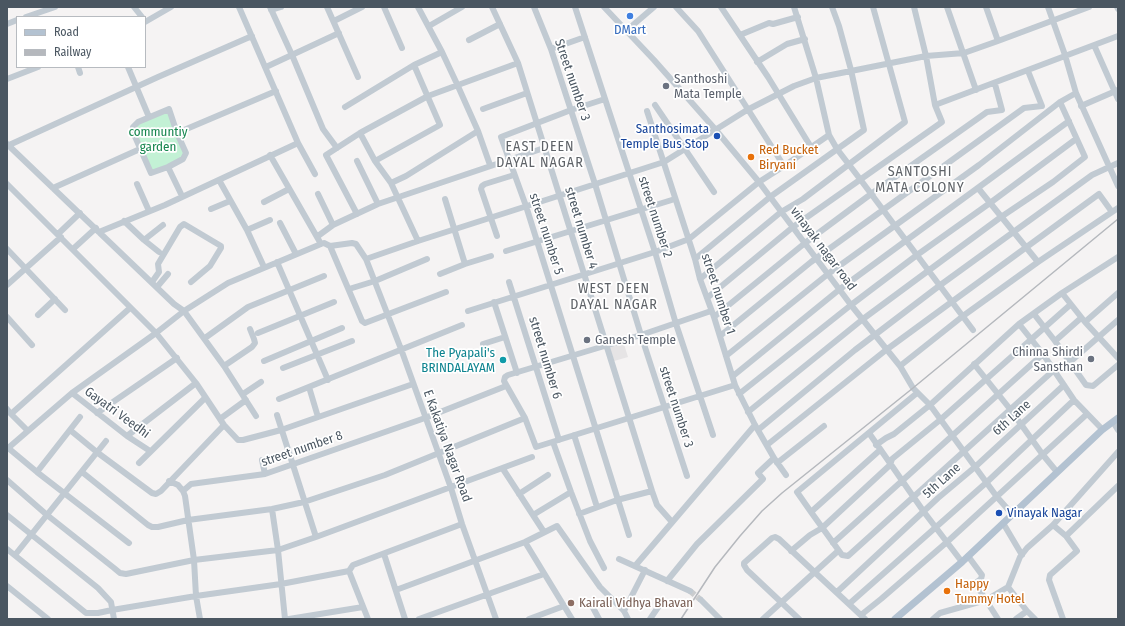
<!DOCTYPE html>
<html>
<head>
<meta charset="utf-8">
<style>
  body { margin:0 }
  #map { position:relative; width:1125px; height:626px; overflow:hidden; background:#f5f3f3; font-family:"Fira Sans Condensed",sans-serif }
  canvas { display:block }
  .frame { position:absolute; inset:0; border:8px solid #4a5661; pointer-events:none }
  .legend { position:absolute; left:16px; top:16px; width:130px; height:52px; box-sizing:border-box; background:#fff; border:1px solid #b7bbc0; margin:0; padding:5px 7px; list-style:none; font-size:12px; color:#4a5661 }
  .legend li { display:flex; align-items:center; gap:8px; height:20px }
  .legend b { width:20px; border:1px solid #b7bbc0 }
</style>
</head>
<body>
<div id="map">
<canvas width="1125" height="626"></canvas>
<div class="frame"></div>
<ul class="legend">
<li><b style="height:5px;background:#b3c2d1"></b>Road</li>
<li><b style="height:5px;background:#b5b8bd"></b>Railway</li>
</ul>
</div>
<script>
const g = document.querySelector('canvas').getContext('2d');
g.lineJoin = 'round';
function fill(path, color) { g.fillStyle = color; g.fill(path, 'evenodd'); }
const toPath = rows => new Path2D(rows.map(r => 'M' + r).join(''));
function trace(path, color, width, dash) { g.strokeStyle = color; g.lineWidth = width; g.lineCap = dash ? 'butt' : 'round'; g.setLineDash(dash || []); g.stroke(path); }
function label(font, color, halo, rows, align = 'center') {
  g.font = font + ' "Fira Sans Condensed",sans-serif'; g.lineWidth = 3.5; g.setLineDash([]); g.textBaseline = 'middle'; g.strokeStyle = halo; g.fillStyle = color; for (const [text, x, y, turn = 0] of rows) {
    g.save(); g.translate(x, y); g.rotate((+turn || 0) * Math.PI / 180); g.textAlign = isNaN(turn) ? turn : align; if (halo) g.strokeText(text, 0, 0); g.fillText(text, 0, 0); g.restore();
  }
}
fill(toPath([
  [623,341,628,357,614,361,609,346]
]), '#e6e4e5');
fill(toPath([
  [169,109,186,156,152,173,133,127]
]), '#c3f1d5');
trace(toPath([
  [690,591,701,600]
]), '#caccce', 6, [6, 3]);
trace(toPath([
  [134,7,142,17],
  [239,7,298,143,315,174],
  [270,7,292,55,323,129,337,148],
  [327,7,358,77],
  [384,7,402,48],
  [418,7,442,52,457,84,478,131,490,165],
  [492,7,518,63,652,491,657,505,672,522],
  [534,7,551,49,595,184,641,335,687,476],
  [575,7,655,252,676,324,713,435],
  [604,7,654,60,715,129,759,182,851,305,900,366,913,388,930,405,997,497,1013,515],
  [676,7,698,31,784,166],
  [721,7,768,77,811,147],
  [794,7,816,78,829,135,837,149,860,179,973,330],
  [947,7,976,90],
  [986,7,998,41],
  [1048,7,1065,55,1076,93,1118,186],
  [1117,7,1118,9],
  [271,10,281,7],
  [26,17,55,7],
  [334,21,362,7],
  [145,22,171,7],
  [7,24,17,20],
  [429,26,462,7],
  [626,31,654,7],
  [740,35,769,23,773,24,798,17],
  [469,40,500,24],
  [1094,45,1118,99],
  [551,49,585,37],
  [757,62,787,44,805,39],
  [78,67,80,73],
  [128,67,149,117],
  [266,67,339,33],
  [7,79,38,67],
  [605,99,571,110,501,137,526,206,629,535],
  [655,105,714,192],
  [935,105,1118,36],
  [1081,106,1118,90],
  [345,107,414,65,442,52],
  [169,109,177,133,186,153,183,159,168,167,151,173,133,132,133,127,138,122,169,109],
  [483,109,527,93],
  [647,111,695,259,700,279,714,317,735,385,755,425,774,458,786,475],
  [177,133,276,91],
  [360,133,375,161,391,183,418,241],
  [7,144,174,304,184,311,224,366,256,416],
  [7,146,158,77,252,36],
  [270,155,321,244],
  [357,161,378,204],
  [375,161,440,125,414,65],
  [168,167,182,196],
  [219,180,247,230,264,267],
  [391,183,406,176,478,131],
  [7,184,156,333,196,383,224,425,238,440,243,440,281,430,413,384],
  [137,184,149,211],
  [53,188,140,149],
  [978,188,1038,262],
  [318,194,333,225],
  [264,202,289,189],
  [211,209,230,201],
  [357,214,326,155,360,133,428,96,518,63],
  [124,221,144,240,159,252],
  [280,223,296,254],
  [247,230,270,220],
  [99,232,165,205,298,143],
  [58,234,80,213],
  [318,236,333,225,378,204,544,148],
  [497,236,481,189,482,186,485,184,514,175],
  [144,240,163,225],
  [330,246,362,321,365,323,446,292],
  [7,249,65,310],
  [73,249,96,228],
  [506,251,675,199],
  [366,259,418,241,664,162,747,110,794,86,816,78,926,56,964,53,998,41,1089,7],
  [695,259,770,197,864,130,851,70,839,26,832,7],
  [277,262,328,380],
  [465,264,491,256],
  [440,274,465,264,445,199],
  [700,279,781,212,803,199,905,122,873,7],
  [152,282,159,272,158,264,180,227,184,224,221,246,221,248,210,266,191,282],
  [509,282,559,440],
  [7,285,61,237],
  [157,287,168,274],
  [349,289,375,281,427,259],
  [1062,293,1085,322,1118,358],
  [707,298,793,227,942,122,935,105,926,56,914,7],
  [494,302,517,373],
  [468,311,655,252,689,239,759,182,784,166,829,135],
  [711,311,641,335,508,375,505,377,504,381,525,418,536,447,735,385],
  [1034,314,1055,341,1086,385,1093,386,1118,365],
  [38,315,55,299],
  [7,317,32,345],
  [714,317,805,243,871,194,987,112,1002,110,995,84],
  [1085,322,1118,293],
  [1019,324,1043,354,1074,400,1102,429],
  [258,333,334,302],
  [720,336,811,262,1024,108,1042,106,1028,71],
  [205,338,248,307,324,276],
  [1055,341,1081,318],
  [483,344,505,337],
  [726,356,828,274,979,165,1060,102,1076,93],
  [264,361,342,328],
  [1070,362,1118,320],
  [974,364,1010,409,1043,455,1057,472],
  [224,366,252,347,255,343,254,339,250,329],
  [900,366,963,316,1038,262,1118,208],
  [283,368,352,341],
  [733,376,840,289,1069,121],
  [309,387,318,417],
  [72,393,127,436,150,451],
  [917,393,797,492,811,512,842,555,848,556,1054,370],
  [243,394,261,382],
  [739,394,851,305,917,255,990,203,1076,139],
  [279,399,462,325],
  [7,409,11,414,130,308],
  [748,412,863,319,1001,217,1053,182,1085,157,1060,102],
  [97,413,177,358],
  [11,414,28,431],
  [277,415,316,537],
  [220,419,246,400],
  [1113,422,1118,430],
  [70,430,98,453,152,493,156,494,161,491,224,425],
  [758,430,855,350,939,286,1092,175,1118,163],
  [869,433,924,512,962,562],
  [574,435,597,507],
  [127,436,196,383],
  [553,442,571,492,590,541,604,568],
  [767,445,886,350,1099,194,1112,212],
  [876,445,886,438,894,434,930,405,1019,324,1062,293,1118,257],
  [7,447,37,472,129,543],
  [7,449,72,393,156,333,184,311,228,283,321,244,324,243,330,246,352,243,356,244,366,259,401,349,451,488,462,524,496,619],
  [262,460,265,474],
  [139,463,205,398],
  [777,463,824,426],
  [503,469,544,532],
  [37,472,80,417],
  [82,472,148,525,152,527,158,527,188,520,272,509,304,502,385,475,525,418],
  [7,480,47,515,114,568,120,573,126,574,194,560,278,550,316,537,532,457],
  [169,481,178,485,183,491,185,496,194,560,196,596,200,619],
  [183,491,191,484,265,474,425,418,506,386],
  [519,494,548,475],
  [272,509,278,550,285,619],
  [811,512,880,450],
  [579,514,617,500,652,491],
  [7,515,98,588,111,602,114,619],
  [533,515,571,492],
  [1003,523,1022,555],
  [1053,525,1066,536,1077,551,1050,575,1049,580,1063,619],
  [1066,536,1118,486],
  [525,542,572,619],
  [833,543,1043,354],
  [7,549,86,613,98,613,112,610,196,596,281,584,349,571,353,565,462,524],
  [791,551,810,535,822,528,890,465,892,459,940,420,1070,305],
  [384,554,405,619],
  [15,555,106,441],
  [968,556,982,575,981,579,977,582,977,586,998,619],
  [619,559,690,591],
  [635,566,755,425],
  [349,571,368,619],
  [667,581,697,544,763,479,758,473,774,458],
  [7,586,48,619],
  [1008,587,1027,611,1035,619],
  [396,590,525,542,557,526,600,587,624,611,628,619],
  [837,592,938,498,975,467,1064,385],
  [701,600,720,619],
  [591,604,599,619],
  [849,604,987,482,1074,400],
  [624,611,645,570],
  [861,615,881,599,947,542,1087,414],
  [289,619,363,607],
  [419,619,544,574],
  [529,619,564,606],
  [650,619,661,603],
  [763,619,838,551],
  [799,619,747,570,744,565,744,563,772,538,775,537,779,539,865,619],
  [933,619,940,613,986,600,1008,587,1020,557,1027,548,1053,525,1118,452],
  [1016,619,1027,611]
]), '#c1cad2', 6);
trace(toPath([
  [895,619,962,562,1102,430,1118,418]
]), '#b3c2d1', 7);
trace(toPath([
  [681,619,715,567,740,536,762,511,782,493,913,388,1118,219]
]), '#b5b8bd', 1.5);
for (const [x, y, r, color] of [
  [630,16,4,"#3f7fe0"],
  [666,86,4,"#6b7280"],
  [717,136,4,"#1a4fb4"],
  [751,157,4,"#e8710a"],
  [587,340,4,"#6b7280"],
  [1091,359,4,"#6b7280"],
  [503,360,4,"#0f9aa8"],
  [999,513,4,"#1a4fb4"],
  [947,591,4,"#e8710a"],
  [571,603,4,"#8d6e63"]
]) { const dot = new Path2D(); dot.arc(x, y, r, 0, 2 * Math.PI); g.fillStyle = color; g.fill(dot); trace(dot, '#fff', 1.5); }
label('13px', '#366cbe', '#fff', [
  ["DMart",630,30]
]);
label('13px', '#5b616d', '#fff', [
  ["Santhoshi",674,79],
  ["Mata Temple",674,94],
  ["Ganesh Temple",595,340],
  ["Chinna Shirdi",1083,352,"right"],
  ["Sansthan",1083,367,"right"]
], 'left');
label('13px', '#4a5661', '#fff', [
  ["Street number 3",572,80,71],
  ["street number 2",655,217,72],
  ["street number 4",581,228,73],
  ["street number 5",546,234,72],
  ["vinayak nagar road",823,249,53],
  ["street number 1",718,294,72],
  ["street number 6",545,358,73],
  ["street number 3",676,407,72],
  ["Gayatri Veedhi",117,413,36],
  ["6th Lane",1012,418,-42],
  ["E Kakatiya Nagar Road",447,446,70],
  ["street number 8",302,449,-19],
  ["5th Lane",942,481,-42]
]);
label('13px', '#164399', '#fff', [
  ["Santhosimata",709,129],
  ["Temple Bus Stop",709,144],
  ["Vinayak Nagar",1007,513,"left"]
], 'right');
label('13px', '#17864f', '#fff', [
  ["communtiy",158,132],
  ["garden",158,147]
]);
label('13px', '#c56008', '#fff', [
  ["Red Bucket",759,150],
  ["Biryani",759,165],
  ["Happy",955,584],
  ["Tummy Hotel",955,599]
], 'left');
label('13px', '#0d838f', '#fff', [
  ["The Pyapali's",495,353],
  ["BRINDALAYAM",495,368]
], 'right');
label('13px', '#785e54', '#fff', [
  ["Kairali Vidhya Bhavan",579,603]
], 'left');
g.letterSpacing = '1px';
label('14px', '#5f6368', '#fff', [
  ["EAST DEEN",540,147],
  ["DAYAL NAGAR",540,163],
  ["SANTOSHI",920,172],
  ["MATA COLONY",920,188],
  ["WEST DEEN",614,289],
  ["DAYAL NAGAR",614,305]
]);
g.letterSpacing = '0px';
</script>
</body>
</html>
